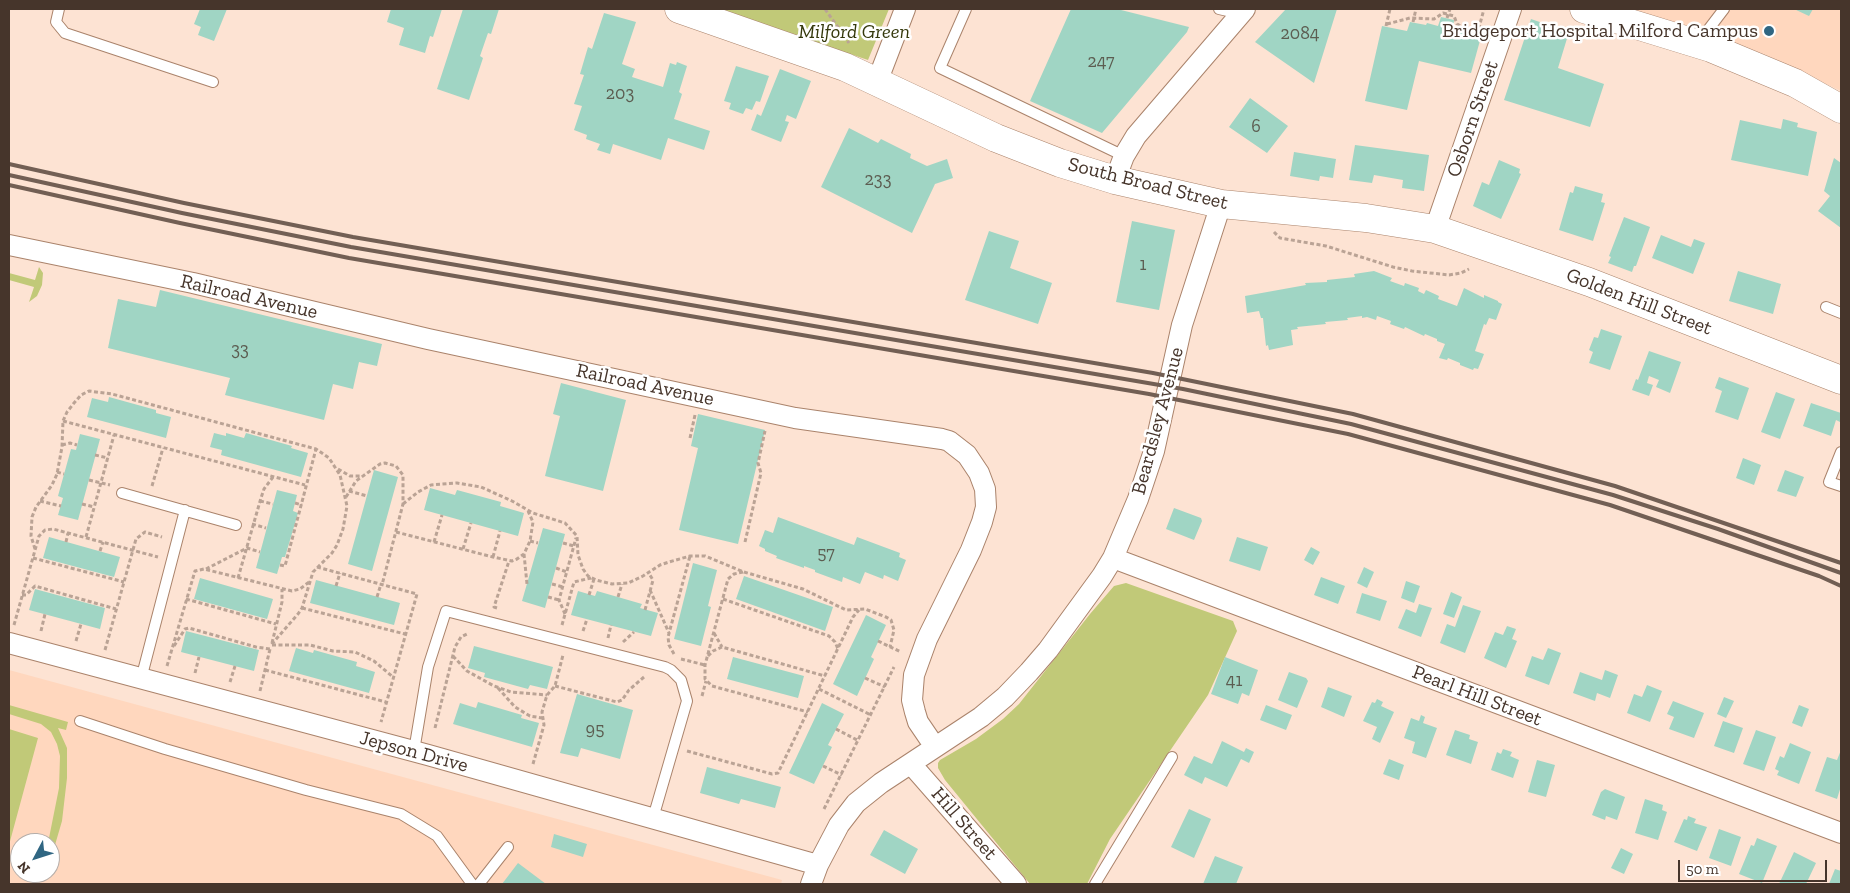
<!DOCTYPE html>
<html>
<head>
<meta charset="utf-8">
<style>
  body { margin:0 }
  #map { position:relative; width:1850px; height:893px; overflow:hidden; background:#fde3d3; font-family:"Zilla Slab",serif }
  canvas { display:block }
  .frame { position:absolute; inset:0; border:10px solid #46352b; pointer-events:none }
  .north { position:absolute; left:10px; top:833px; width:50px; height:50px; box-sizing:border-box; background:#fff; border:1px solid #b5aeaa; border-radius:50%; rotate:230deg; font-size:14px; font-weight:700; line-height:20px; text-align:center; color:#46352b }
  .north::after { content:''; display:block; margin:auto; width:18px; height:22px; background:#306682; clip-path:polygon(50% 0,100% 100%,50% 72%,0 100%) }
  .scale { position:absolute; left:1678px; top:860px; width:149px; height:22px; box-sizing:border-box; border:2px solid #46352b; border-top:0; padding-left:6px; font-size:15px; line-height:18px; white-space:nowrap; color:#46352b; -webkit-text-stroke:4px #fff; paint-order:stroke }
</style>
</head>
<body>
<div id="map">
<canvas width="1850" height="893"></canvas>
<div class="frame"></div>
<div class="north">N</div>
<div class="scale">50 m</div>
</div>
<script>
const g = document.querySelector('canvas').getContext('2d');
g.lineJoin = 'round';
function fill(path, color) { g.fillStyle = color; g.fill(path, 'evenodd'); }
const toPath = rows => new Path2D(rows.map(r => 'M' + r).join(''));
function trace(path, color, width, dash) { g.strokeStyle = color; g.lineWidth = width; g.lineCap = dash ? 'butt' : 'round'; g.setLineDash(dash || []); g.stroke(path); }
function label(font, color, halo, rows, align = 'center') {
  g.font = font + ' "Zilla Slab",serif'; g.lineWidth = 5; g.setLineDash([]); g.textBaseline = 'middle'; g.strokeStyle = halo; g.fillStyle = color; for (const [text, x, y, turn = 0] of rows) {
    g.save(); g.translate(x, y); g.rotate((+turn || 0) * Math.PI / 180); g.textAlign = isNaN(turn) ? turn : align; if (halo) g.strokeText(text, 0, 0); g.fillText(text, 0, 0); g.restore();
  }
}
fill(toPath([
  [1629,9,1841,9,1841,91,1764,54],
  [9,670,782,880,781,884,9,884],
  [20,843,50,843,50,873,20,873]
]), '#ffd7be');
fill(toPath([
  [716,9,889,9,868,60],
  [39,267,43,273,42,285,37,296,29,302,34,287,9,280,9,273,35,280],
  [1126,583,1233,621,1237,631,1208,695,1110,839,1087,884,1030,884,945,780,938,768,938,763,940,760,976,739,1003,719,1019,704,1090,614,1114,586],
  [9,705,68,722,66,730,58,728,67,748,67,778,62,821,50,862,50,843,48,843,59,788,60,756,57,744,51,732,41,724,9,714],
  [9,729,38,738,9,845]
]), '#c1c978');
fill(toPath([
  [200,9,227,9,214,41,198,35,201,27,194,24],
  [391,9,442,9,433,37,430,36,425,53,399,45,404,28,387,22],
  [463,9,499,9,491,34,488,33,480,56,483,58,469,100,437,89],
  [1071,9,1117,9,1189,27,1187,32,1102,133,1030,101],
  [1286,9,1337,9,1314,83,1255,42],
  [1794,9,1813,9,1809,16],
  [604,13,636,22,622,64,635,69,632,77,663,87,670,63,676,65,677,62,687,66,679,92,682,94,674,119,710,131,704,150,668,138,661,160,613,144,610,154,597,150,600,144,586,139,587,135,574,130,582,106,574,104,584,75,580,74,588,47,592,49],
  [1441,17,1454,20,1453,29,1481,37,1471,73,1419,61,1407,110,1365,101,1382,26,1407,31,1410,22,1426,25,1427,23,1438,26],
  [1531,19,1569,32,1558,68,1604,84,1590,127,1504,100],
  [736,66,769,76,760,102,756,101,752,110,746,108,743,114,729,109,731,103,724,101],
  [780,69,811,81,796,119,787,115,785,121,789,122,781,142,751,130,757,114,761,116],
  [1250,98,1288,126,1267,153,1229,127],
  [1783,119,1798,123,1797,127,1817,132,1808,176,1731,160,1740,120,1781,129],
  [849,128,878,143,881,139,911,154,910,158,927,166,947,159,953,178,935,184,912,233,821,187],
  [1355,145,1429,155,1424,191,1402,188,1403,180,1374,175,1372,183,1349,180],
  [1294,152,1336,159,1333,178,1320,176,1319,181,1290,176],
  [1834,158,1841,163,1841,228,1818,211,1830,196,1824,191],
  [1499,160,1520,169,1519,173,1521,174,1501,219,1473,206,1482,182,1489,185],
  [1575,186,1603,194,1601,202,1605,203,1593,241,1559,230,1570,192,1573,193],
  [1624,217,1650,227,1636,266,1634,266,1632,272,1608,263,1611,257,1609,256],
  [1132,221,1175,230,1159,310,1116,302],
  [989,231,1019,241,1010,268,1052,283,1038,324,965,300],
  [1661,235,1691,247,1694,239,1705,243,1693,274,1652,258],
  [1374,271,1392,278,1390,281,1404,286,1405,283,1419,288,1418,291,1424,294,1426,290,1439,296,1438,299,1457,306,1464,288,1484,298,1484,295,1498,301,1498,302,1502,304,1496,320,1489,318,1486,325,1484,324,1475,351,1484,354,1478,369,1474,368,1473,370,1460,365,1460,363,1448,358,1447,360,1439,358,1445,344,1437,341,1437,339,1425,334,1424,336,1405,327,1404,329,1390,324,1391,321,1377,316,1376,320,1367,317,1362,318,1362,316,1347,318,1348,320,1325,322,1326,324,1297,327,1298,329,1291,330,1293,345,1269,350,1268,345,1266,346,1263,318,1261,318,1259,311,1247,313,1245,296,1306,285,1305,283,1327,282,1327,280,1355,277,1354,274],
  [1738,271,1781,284,1773,314,1729,301],
  [160,290,382,344,377,366,359,362,353,389,333,384,324,420,225,395,230,378,108,348,118,299,156,307],
  [1601,329,1622,336,1610,370,1589,363,1593,352,1589,350,1594,337,1598,338],
  [1649,351,1681,362,1670,393,1656,387,1659,380,1649,376,1647,383,1653,385,1649,396,1632,390,1636,379,1638,380],
  [1719,377,1749,388,1738,420,1715,412,1722,391,1715,388],
  [561,383,626,400,603,491,545,476,560,416,553,414],
  [1776,392,1795,399,1780,439,1761,432],
  [109,397,156,410,156,413,171,417,166,438,87,417,92,398,108,402],
  [1811,403,1841,413,1840,422,1836,420,1831,436,1803,426],
  [698,414,765,430,738,544,679,530,698,448,691,446],
  [214,433,226,436,226,433,244,438,246,433,292,446,291,448,308,453,301,477,221,455,222,450,210,447],
  [80,434,100,439,78,520,58,515,63,498,58,496,71,449,76,450],
  [1743,458,1761,465,1754,485,1736,478],
  [374,470,398,477,372,571,348,564],
  [1785,470,1804,477,1796,497,1777,491],
  [430,488,455,495,457,490,501,502,500,506,524,513,518,536,424,510],
  [277,490,297,495,293,511,298,513,285,557,282,557,277,574,256,568],
  [1174,508,1201,518,1202,521,1194,540,1166,529],
  [778,517,854,545,857,537,900,553,899,557,906,560,898,581,884,575,883,579,865,572,860,584,843,577,842,582,815,572,815,570,804,566,804,568,776,558,777,556,765,551,765,549,759,546,765,530,773,533],
  [543,528,565,534,545,608,522,601],
  [49,537,120,557,114,577,43,558],
  [1237,537,1268,547,1260,571,1229,561],
  [1311,547,1320,552,1313,565,1304,560],
  [693,563,717,570,708,606,711,607,701,646,674,639],
  [1364,567,1374,572,1367,588,1357,583],
  [744,576,833,607,825,631,736,599],
  [1321,577,1345,586,1338,604,1314,595],
  [200,578,273,599,267,619,194,599],
  [316,580,400,603,394,625,310,603],
  [1406,581,1420,586,1414,603,1401,598],
  [35,589,105,608,100,629,29,610],
  [578,591,595,596,597,591,642,604,640,608,658,613,651,636,571,615],
  [1451,592,1462,597,1454,618,1443,614],
  [1362,593,1387,601,1380,621,1356,613],
  [1419,604,1432,608,1421,637,1398,628,1406,609,1416,613],
  [1463,605,1481,611,1465,653,1440,643,1447,624,1455,627],
  [866,615,886,625,871,657,874,659,857,696,833,684],
  [1507,626,1516,629,1512,639,1517,641,1506,668,1484,658,1495,632,1503,635],
  [186,631,259,650,254,671,181,652],
  [474,646,553,667,547,689,530,685,528,689,484,677,485,673,468,668],
  [296,648,313,653,314,650,357,662,356,666,375,672,369,693,289,671],
  [1548,648,1561,653,1549,685,1525,676,1532,656,1543,660],
  [733,657,804,676,798,698,727,679],
  [1225,657,1258,670,1249,696,1242,693,1238,704,1211,694],
  [1605,670,1618,675,1610,698,1597,693,1595,701,1573,693,1580,672,1602,680],
  [1289,672,1306,678,1308,681,1297,708,1278,700],
  [1647,685,1662,691,1650,722,1627,713,1634,694,1642,697],
  [1328,687,1352,696,1344,717,1321,707],
  [577,694,633,710,620,759,581,748,578,757,560,753],
  [1724,697,1734,701,1726,718,1717,714],
  [1377,699,1383,702,1381,706,1394,712,1380,743,1372,739,1377,727,1363,721,1372,702,1375,703],
  [1673,701,1704,713,1694,738,1669,729,1674,717,1667,714],
  [478,702,522,715,521,718,539,723,532,747,453,724,460,703,476,708],
  [822,703,844,714,828,745,832,747,814,784,789,773],
  [1266,705,1292,715,1286,730,1260,720],
  [1799,705,1809,709,1802,727,1792,723],
  [1421,715,1425,717,1423,723,1437,728,1426,758,1412,753,1415,742,1404,738,1411,718,1419,721],
  [1723,721,1743,728,1734,753,1714,746],
  [1455,730,1470,735,1469,739,1478,742,1471,764,1446,755],
  [1756,730,1776,737,1764,771,1743,764],
  [1222,741,1244,752,1246,748,1254,752,1249,763,1241,759,1227,787,1205,777,1202,784,1184,775,1194,756,1212,764],
  [1790,743,1811,752,1799,784,1777,775,1779,771,1775,769,1780,756,1784,758],
  [1503,749,1512,752,1510,756,1519,760,1513,778,1491,770,1497,752,1501,754],
  [1841,750,1841,786,1837,799,1815,791,1827,757,1837,760],
  [1389,759,1404,765,1399,780,1383,774],
  [1537,760,1555,765,1546,797,1528,792],
  [707,767,781,787,775,808,741,799,739,804,700,793],
  [1605,789,1625,797,1617,820,1606,816,1605,820,1592,815,1601,792],
  [1645,799,1663,805,1662,810,1667,812,1658,840,1635,833],
  [1189,809,1211,819,1194,858,1171,847],
  [1688,816,1696,819,1694,823,1707,827,1697,851,1674,842,1684,819,1687,820],
  [1719,829,1741,837,1731,866,1709,858],
  [884,830,918,849,905,874,870,855],
  [554,834,587,844,583,857,551,847],
  [1757,838,1777,846,1762,883,1739,874,1751,845,1754,846],
  [1621,848,1633,854,1624,874,1611,868],
  [1794,852,1816,863,1806,884,1779,884],
  [1215,856,1243,867,1236,884,1203,884],
  [518,863,546,884,502,884],
  [1835,869,1841,871,1841,884,1829,884]
]), '#a0d5c4');
const lane = toPath([
  [59,9,56,22,65,33,213,82],
  [966,9,940,68,1124,156],
  [1219,9,1241,14],
  [1698,43,1724,9],
  [1826,307,1841,313],
  [1841,452,1829,482,1841,486],
  [122,493,236,525],
  [141,679,185,510],
  [80,721,165,749,306,790,401,814,437,836,472,884],
  [414,751,428,667,446,611,665,667,671,670,681,680,687,701,653,818],
  [479,884,508,847],
  [1095,884,1172,757]
]);
const street = toPath([
  [877,82,905,9],
  [1115,180,1124,156,1136,136,1245,9],
  [1435,229,1511,9],
  [9,245,193,283,428,339,795,418,942,439,949,441,967,455,979,473,985,489,986,507,982,522,971,550,927,639,914,675,912,700,915,712,918,722,935,747],
  [1113,558,1841,833],
  [9,643,428,755,818,865],
  [911,764,1016,884],
  [811,884,818,865,839,825,856,803,881,783,981,717,1005,697,1029,672,1048,650,1102,576,1113,558,1138,499,1154,451,1182,325,1221,204]
]);
const secondary = toPath([
  [679,9,845,67,996,138,1060,163,1115,180,1221,204,1366,218,1435,229,1589,282,1841,380],
  [1584,9,1711,48,1795,83,1841,109]
]);
trace(lane, '#aa836b', 12);
trace(street, '#aa836b', 22);
trace(secondary, '#aa836b', 29);
trace(toPath([
  [825,9,849,43],
  [1447,18,1450,9],
  [1413,22,1416,9],
  [1387,24,1410,18,1434,19,1443,13,1454,16,1457,24,1477,34],
  [1386,26,1390,9],
  [1477,35,1484,9],
  [1274,232,1280,238,1326,246,1393,267,1412,271,1449,275,1461,273,1469,269],
  [63,421,305,485],
  [690,438,695,415],
  [62,445,70,443,77,445],
  [95,455,108,458],
  [338,469,350,476,362,476],
  [57,472,64,474],
  [89,480,110,485],
  [152,486,163,448],
  [349,491,367,496],
  [346,497,356,481,380,464,385,463,396,466,403,475,403,504,382,585],
  [40,501,61,506],
  [260,501,273,504],
  [295,503,302,505],
  [82,504,94,507],
  [403,504,418,492,431,485,457,483,481,487,512,501,533,513,565,523,577,536,578,555,583,569,588,576,596,580,612,584,628,583,643,576,660,565,669,562,690,556,705,556,744,572,803,589,846,610,865,609,886,617,891,620,894,630,890,647],
  [252,524,266,528],
  [396,532,493,557,512,561,517,559,524,554,530,541,533,522,528,511],
  [86,537,114,435],
  [530,541,538,543],
  [66,542,68,533],
  [434,542,442,515],
  [745,542,761,473,758,463,765,431],
  [563,543,574,546],
  [35,549,31,536,32,517,36,507,52,485,57,474,62,447,63,421,67,412,74,403,81,395,89,391,112,394,316,449,329,458,340,475,347,506,343,529,337,545,332,553,313,572,302,608,298,614,271,645],
  [463,549,471,523],
  [100,551,103,542],
  [524,554,527,584],
  [493,557,500,531],
  [33,558,124,582],
  [280,565,285,566,316,449],
  [317,567,417,594,381,722],
  [556,568,567,572],
  [206,569,247,548,260,552],
  [743,572,734,574,728,579,705,665,705,679,712,686,808,712],
  [238,578,261,498,264,489,273,477],
  [552,584,563,587],
  [336,586,340,573],
  [650,590,669,633],
  [22,595,26,595,35,586,116,609],
  [589,595,594,579],
  [377,597,381,584],
  [548,597,559,600],
  [618,597,622,584],
  [186,599,276,624],
  [723,599,829,636,835,642,838,649],
  [302,608,405,634],
  [497,608,494,607,509,561],
  [645,610,653,580,648,572],
  [565,614,559,600,576,538],
  [14,625,39,536,45,530,53,529,158,557],
  [562,625,574,582,591,578],
  [41,631,45,614],
  [583,631,587,619],
  [714,633,722,647],
  [608,638,611,625],
  [76,641,81,624],
  [878,641,901,652],
  [623,642,634,632],
  [272,643,282,602,282,589],
  [272,645,310,645,333,651,355,652,374,661,393,677],
  [174,646,185,629,189,628,256,647,270,649],
  [105,650,136,539,145,532,162,537],
  [674,654,669,645,668,637,690,556],
  [453,656,467,671,494,686,511,692,547,695],
  [708,656,713,651,722,647,825,676],
  [681,659,705,665],
  [167,666,195,571,204,569,292,591,300,589,309,582],
  [265,670,386,702],
  [195,673,199,657],
  [865,678,885,687],
  [230,682,235,666],
  [555,686,617,702,622,700,629,690,644,677],
  [498,688,515,707,530,716,542,718],
  [819,689,871,715],
  [260,691,270,649],
  [702,696,706,681],
  [435,728,455,647,461,637,469,633],
  [836,729,859,741],
  [687,751,772,774,778,773,853,617,859,610],
  [533,764,544,725,542,712,547,695,555,686,563,655],
  [823,766,842,775],
  [824,809,894,667]
]), '#baa395', 3, [4, 2.5]);
trace(lane, '#fff', 10);
trace(street, '#fff', 20);
trace(secondary, '#fff', 28);
trace(toPath([
  [9,164,184,203,353,237,1153,373,1353,414,1615,486,1841,563],
  [9,175,182,213,351,247,1183,389,1351,424,1613,495,1718,529,1841,573],
  [9,185,180,223,349,258,1149,394,1348,434,1610,505,1819,576,1841,586]
]), '#725f54', 4);
for (const [x, y, r, color] of [
  [1769,31,6,"#306682"]
]) { const dot = new Path2D(); dot.arc(x, y, r, 0, 2 * Math.PI); g.fillStyle = color; g.fill(dot); trace(dot, '#fff', 2); }
label('18px', '#5c5d51', null, [
  ["2084",1300,34],
  ["247",1101,62],
  ["203",620,94],
  ["6",1256,127],
  ["233",878,180],
  ["1",1143,265],
  ["33",240,350],
  ["57",826,554],
  ["41",1234,681],
  ["95",595,730]
]);
label('20px', '#46352b', '#fff', [
  ["Bridgeport Hospital Milford Campus",1758,31]
], 'right');
label('italic 20px', '#34380b', '#fff', [
  ["Milford Green",854,32]
]);
label('20px', '#46352b', '#fff', [
  ["Osborn Street",1473,119,-71],
  ["South Broad Street",1148,184,14],
  ["Railroad Avenue",249,297,13],
  ["Golden Hill Street",1639,302,21],
  ["Railroad Avenue",645,385,12],
  ["Beardsley Avenue",1158,421,-75],
  ["Pearl Hill Street",1477,696,21],
  ["Jepson Drive",414,752,15],
  ["Hill Street",964,824,49]
]);
</script>
</body>
</html>
